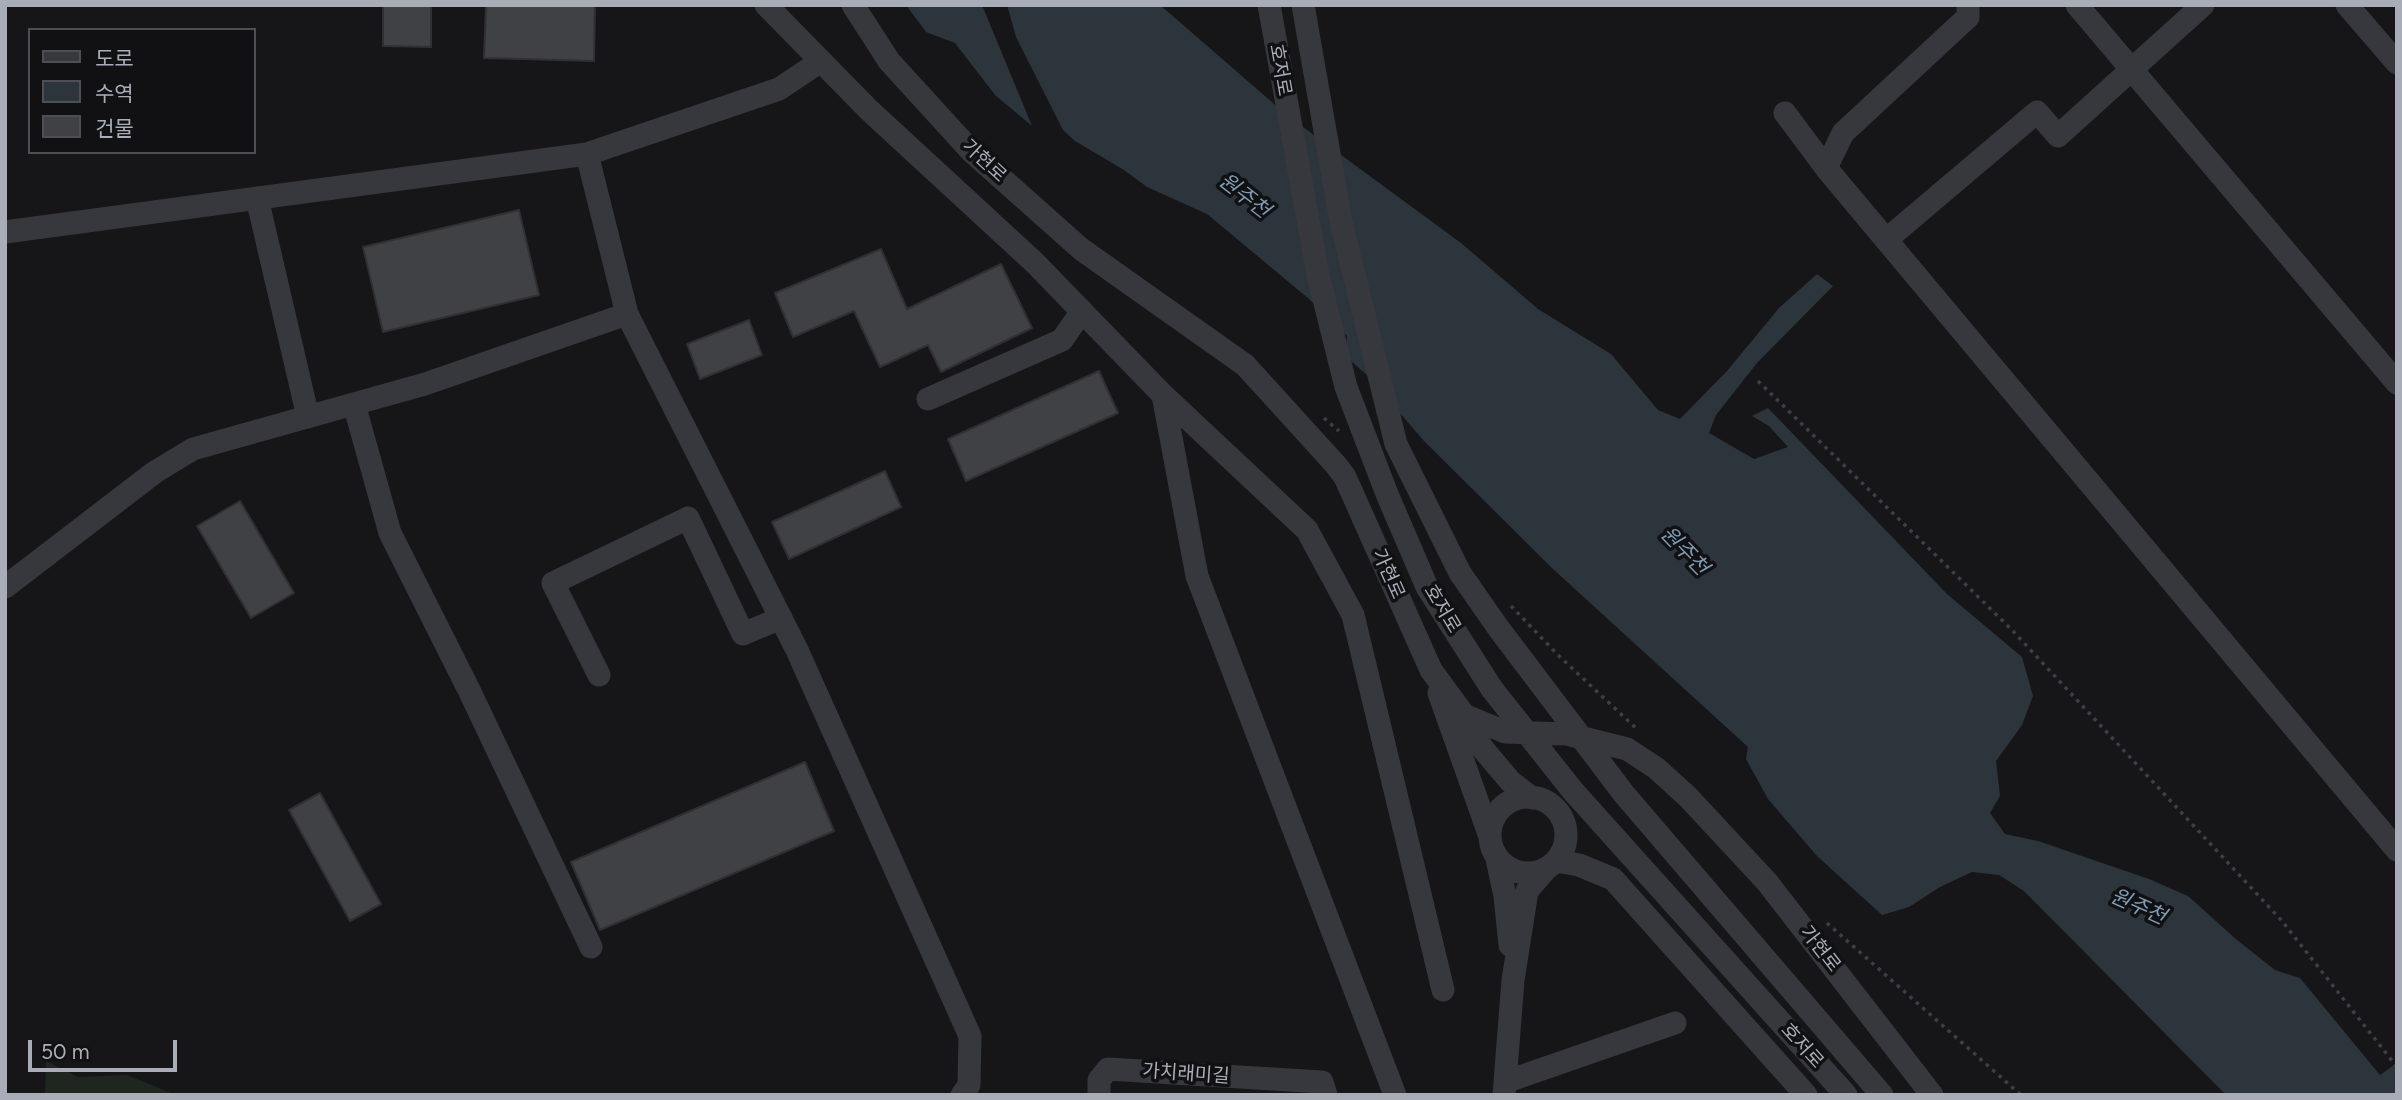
<!DOCTYPE html>
<html>
<head>
<meta charset="utf-8">
<style>
  body { margin:0 }
  #map { position:relative; width:2402px; height:1100px; overflow:hidden; background:#161618; font-family:Figtree,"Noto Sans KR",sans-serif }
  canvas { display:block }
  .frame { position:absolute; inset:0; border:7px solid #a8adb8; pointer-events:none }
  .legend { position:absolute; left:28px; top:28px; width:228px; height:126px; box-sizing:border-box; background:#111113; border:2px solid #4d4f55; margin:0; padding:9px 12px; list-style:none; font-size:21px; color:#a8adb8 }
  .legend li { display:flex; align-items:center; gap:14px; height:35px }
  .legend b { width:35px; border:2px solid #4d4f55 }
  .scale { position:absolute; left:28px; top:1040px; width:149px; height:32px; box-sizing:border-box; border:4px solid #a8adb8; border-top:0; padding-left:9px; font-size:21px; line-height:24px; white-space:nowrap; color:#a8adb8; -webkit-text-stroke:5px #111113; paint-order:stroke }
</style>
</head>
<body>
<div id="map">
<canvas width="2402" height="1100"></canvas>
<div class="frame"></div>
<ul class="legend">
<li><b style="height:9px;background:#37383d"></b>도로</li>
<li><b style="height:19px;background:#2c353c"></b>수역</li>
<li><b style="height:19px;background:#404145"></b>건물</li>
</ul>
<div class="scale">50 m</div>
</div>
<script>
const g = document.querySelector('canvas').getContext('2d');
g.lineJoin = 'round';
function fill(path, color) { g.fillStyle = color; g.fill(path, 'evenodd'); }
const toPath = rows => new Path2D(rows.map(r => 'M' + r).join(''));
function trace(path, color, width, dash) { g.strokeStyle = color; g.lineWidth = width; g.lineCap = dash ? 'butt' : 'round'; g.setLineDash(dash || []); g.stroke(path); }
function label(font, color, halo, rows, align = 'center') {
  g.font = font + ' Figtree,"Noto Sans KR",sans-serif'; g.lineWidth = 7; g.setLineDash([]); g.textBaseline = 'middle'; g.strokeStyle = halo; g.fillStyle = color; for (const [text, x, y, turn = 0] of rows) {
    g.save(); g.translate(x, y); g.rotate((+turn || 0) * Math.PI / 180); g.textAlign = isNaN(turn) ? turn : align; if (halo) g.strokeText(text, 0, 0); g.fillText(text, 0, 0); g.restore();
  }
}
fill(toPath([
  [46,1061,78,1077,127,1075,176,1095,45,1095]
]), '#1e261f');
fill(toPath([
  [906,5,982,5,1032,126,995,95,955,43,926,32],
  [1007,5,1160,5,1288,116,1461,243,1538,309,1611,354,1658,410,1680,419,1727,371,1779,308,1817,274,1833,286,1757,363,1716,415,1709,433,1754,459,1788,447,1769,426,1752,416,1768,408,1947,594,2022,657,2033,696,2022,725,1996,761,2000,796,1990,813,2005,834,2038,841,2149,879,2188,896,2237,940,2275,970,2300,978,2380,1075,2397,1063,2397,1093,2395,1095,2226,1095,2024,891,1999,875,1972,872,1940,887,1909,907,1882,915,1817,856,1768,799,1746,759,1748,747,1553,569,1424,441,1367,375,1345,356,1347,336,1309,299,1207,214,1147,187,1124,170,1075,141,1063,130,1016,37]
]), '#2c353c');
const building = toPath([
  [383,5,431,5,431,47,383,46,383,5],
  [486,5,595,5,594,61,484,58,486,5],
  [519,210,539,295,383,332,363,247,519,210],
  [881,249,907,309,1001,264,1032,328,941,372,928,345,880,367,854,311,793,337,775,293,881,249],
  [749,320,762,355,700,379,687,344,749,320],
  [1099,371,1118,413,966,481,948,439,1099,371],
  [885,471,901,507,789,559,772,522,885,471],
  [240,501,294,593,251,618,197,526,240,501],
  [805,762,834,831,600,930,571,862,805,762],
  [320,793,381,904,350,921,289,810,320,793]
]);
fill(building, '#404145');
trace(building, '#303034', 2);
trace(toPath([
  [1758,381,2012,630,2282,921,2397,1067],
  [1324,418,1339,431],
  [1511,606,1559,656,1638,730],
  [1827,923,2021,1095]
]), '#3d3f44', 3.5, [3.5, 5]);
trace(toPath([
  [766,5,869,110,1035,263,1163,395,1307,530,1353,615,1443,990],
  [853,5,889,61,972,152,1081,249,1245,365,1336,465,1345,477,1431,670,1464,715,1505,732,1567,734,1627,749,1656,768,1688,797,1767,882,1932,1095],
  [1269,5,1318,275,1346,387,1387,494,1427,587,1492,689,1573,791,1846,1095],
  [1303,5,1341,222,1396,444,1460,573,1499,629,1624,794,1882,1095],
  [1968,5,1968,17,1843,133,1826,168,2397,850],
  [2077,5,2397,383],
  [2347,5,2397,63],
  [1785,113,1826,168],
  [587,154,627,314,797,650,970,1036,969,1085,962,1095],
  [257,198,308,417],
  [5,232,587,154,779,89,821,61],
  [1886,240,2037,112,2058,136,2203,5],
  [1163,395,1197,576,1395,1095],
  [928,399,1062,340,1082,311],
  [354,404,390,533,469,690,591,947],
  [5,587,155,472,193,449,425,384,627,314],
  [599,675,553,583,688,518,743,634,781,618],
  [1439,693,1489,834],
  [1464,715,1483,749,1510,781,1532,798],
  '1490 835a38 38 0 1 1 76 0a38 38 0 1 1-76 0Z',
  [1497,859,1505,896,1510,945],
  [1556,861,1579,865,1613,879,1806,1095],
  [1505,1082,1675,1023],
  [1099,1095,1099,1080,1108,1069,1322,1082,1326,1095],
  [1504,1095,1513,980,1527,891,1546,869]
]), '#37383d', 23);
label('19px', '#a8adb8', '#111113', [
  ["호저로",1280,70,80],
  ["가현로",984,161,43],
  ["가현로",1388,574,66],
  ["호저로",1442,609,59],
  ["가현로",1820,949,52],
  ["호저로",1802,1046,48],
  ["가치래미길",1186,1074,4]
]);
label('italic 21px', '#7f9bb3', '#111113', [
  ["원주천",1244,196,38],
  ["원주천",1684,551,46],
  ["원주천",2138,907,24]
]);
</script>
</body>
</html>
